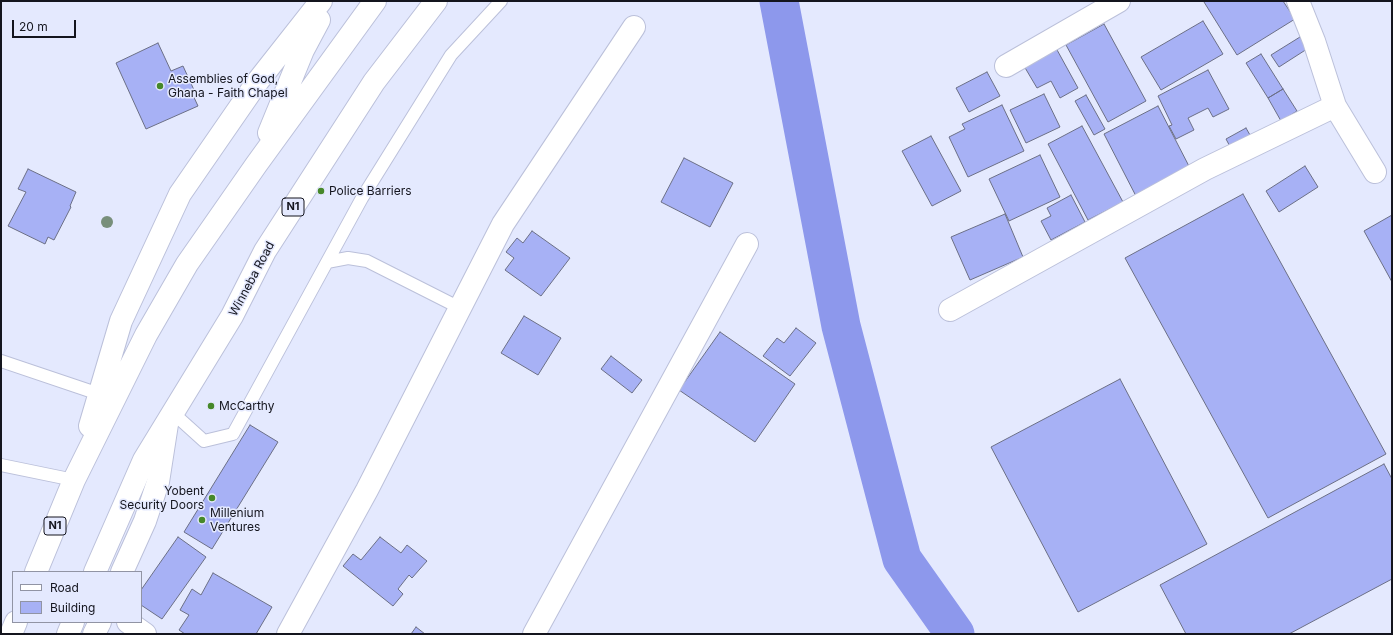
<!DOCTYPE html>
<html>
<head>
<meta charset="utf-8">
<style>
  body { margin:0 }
  #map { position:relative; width:1393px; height:635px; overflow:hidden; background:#e4e9fe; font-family:Inter,sans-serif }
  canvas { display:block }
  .frame { position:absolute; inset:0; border:2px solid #14151e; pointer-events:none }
  .legend { position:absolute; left:12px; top:571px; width:130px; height:52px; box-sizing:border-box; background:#e4e9fe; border:1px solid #9194a4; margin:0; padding:5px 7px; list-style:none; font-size:12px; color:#14151e }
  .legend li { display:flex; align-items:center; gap:8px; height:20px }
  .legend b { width:20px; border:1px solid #9194a4 }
  .scale { position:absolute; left:12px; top:20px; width:64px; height:18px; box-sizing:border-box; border:2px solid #14151e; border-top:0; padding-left:5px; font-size:12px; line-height:14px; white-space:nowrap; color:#14151e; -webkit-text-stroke:3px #e4e9fe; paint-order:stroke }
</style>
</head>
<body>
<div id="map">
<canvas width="1393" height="635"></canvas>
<div class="frame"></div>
<ul class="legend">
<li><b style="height:5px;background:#fff"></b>Road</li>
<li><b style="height:11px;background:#a7b1f5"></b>Building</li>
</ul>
<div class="scale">20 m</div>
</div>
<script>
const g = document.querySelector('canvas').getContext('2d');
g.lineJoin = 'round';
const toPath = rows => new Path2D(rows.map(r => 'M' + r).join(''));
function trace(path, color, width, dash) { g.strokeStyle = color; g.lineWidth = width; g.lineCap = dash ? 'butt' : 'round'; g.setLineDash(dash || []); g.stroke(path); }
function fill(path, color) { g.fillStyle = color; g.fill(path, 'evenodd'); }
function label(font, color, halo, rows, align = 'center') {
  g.font = font + ' Inter,sans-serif'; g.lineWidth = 3; g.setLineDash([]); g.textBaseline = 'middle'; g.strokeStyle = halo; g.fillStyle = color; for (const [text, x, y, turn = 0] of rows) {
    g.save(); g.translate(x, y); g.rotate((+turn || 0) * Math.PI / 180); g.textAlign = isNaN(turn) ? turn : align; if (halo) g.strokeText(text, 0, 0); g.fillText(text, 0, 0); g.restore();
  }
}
trace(toPath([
  [779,1,841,326,902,559,955,634]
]), '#8d98ec', 39);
const building = toPath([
  [1205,1,1283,1,1295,19,1237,55,1204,2,1205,1],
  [1203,21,1223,54,1161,90,1141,57,1203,21],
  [1104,24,1146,101,1108,122,1066,45,1104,24],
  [1300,37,1307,49,1279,67,1271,55,1300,37],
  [158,43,171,71,183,66,194,90,191,91,198,106,146,129,116,63,158,43],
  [1056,48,1078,88,1060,98,1051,81,1037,88,1024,66,1056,48],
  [1261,54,1283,89,1268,98,1246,63,1261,54],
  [1208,70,1229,109,1213,117,1208,108,1188,118,1194,130,1176,139,1169,126,1172,125,1158,96,1208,70],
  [987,72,1000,96,969,112,956,88,987,72],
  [1283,89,1297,111,1281,121,1268,98,1283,89],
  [1044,94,1060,127,1026,143,1010,110,1044,94],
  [1086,95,1105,129,1094,135,1075,101,1086,95],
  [1002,105,1024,151,968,177,949,137,965,129,962,124,1002,105],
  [1158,106,1192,172,1138,200,1104,134,1158,106],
  [1082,126,1123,202,1088,220,1048,144,1082,126],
  [1246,128,1254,142,1234,154,1226,139,1246,128],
  [931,136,961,191,932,206,902,151,931,136],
  [1040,155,1060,197,1009,221,989,179,1040,155],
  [684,158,733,183,710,227,661,202,684,158],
  [1305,166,1318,187,1279,212,1266,191,1305,166],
  [28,169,76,192,70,206,71,207,54,240,48,237,45,244,8,226,26,192,18,189,28,169],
  [1243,194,1386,454,1268,518,1125,258,1243,194],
  [1071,195,1085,222,1051,240,1041,221,1051,216,1047,208,1071,195],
  [1005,214,1023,257,970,280,951,237,1005,214],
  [1392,215,1392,282,1364,231,1392,215],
  [532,231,570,258,541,296,505,270,514,258,506,252,517,238,523,243,532,231],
  [524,316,561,338,538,375,501,353,524,316],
  [796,328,816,343,790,376,763,356,777,338,784,343,796,328],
  [720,332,795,384,755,442,679,390,720,332],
  [611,356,642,380,632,393,601,369,611,356],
  [1120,379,1207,544,1078,612,991,447,1120,379],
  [250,425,278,442,212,549,184,532,250,425],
  [1384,464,1392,479,1392,579,1289,634,1186,634,1160,585,1384,464],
  [178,537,206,557,162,619,141,605,141,590,178,537],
  [380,537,401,553,407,545,427,561,412,578,409,575,398,589,403,594,393,606,343,566,353,554,361,560,380,537],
  [213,573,272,607,256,634,185,634,179,630,189,615,180,610,192,589,201,595,213,573],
  [416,627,425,634,411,634,416,627]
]);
fill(building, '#a7b1f5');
trace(building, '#6b6f86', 1);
const lane = toPath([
  [327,262,362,198,451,55,501,1],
  [1,361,99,394],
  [173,413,204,441,233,434,327,262,348,258,367,261,460,308],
  [1,465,74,480]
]);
const street = toPath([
  [1298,1,1314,41,1335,106,1375,172],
  [1006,66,1119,1],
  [950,310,1205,169,1335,106],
  [128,622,145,634],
  [288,634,367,490,503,224,634,27],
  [534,634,747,244]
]);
const secondary = toPath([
  [122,572,145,521,158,482,167,424],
  [94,634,100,622]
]);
const highway = toPath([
  [269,133,303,50,319,20],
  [90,426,121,321,180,194,258,81,321,1],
  [36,572,74,480,146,335,187,264,256,165,375,1],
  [95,572,144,460,232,316,265,251,374,82,436,1],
  [11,634,16,622],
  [68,634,73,622]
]);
trace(lane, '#bbc0da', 14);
trace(street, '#bbc0da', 24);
trace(secondary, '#bbc0da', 24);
trace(highway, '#bbc0da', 24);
trace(lane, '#fff', 12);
trace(street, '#fff', 22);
trace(secondary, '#fff', 22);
trace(highway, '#fff', 22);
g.fillStyle = '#788f7b';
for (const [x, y] of [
  [107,222]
]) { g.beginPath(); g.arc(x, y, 6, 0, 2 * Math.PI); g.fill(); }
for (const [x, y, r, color] of [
  [160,86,4,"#46882a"],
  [321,191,4,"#46882a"],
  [211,406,4,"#46882a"],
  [212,498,4,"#46882a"],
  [202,520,4,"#46882a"]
]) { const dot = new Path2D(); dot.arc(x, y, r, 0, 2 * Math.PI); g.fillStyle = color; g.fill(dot); trace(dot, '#e4e9fe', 1.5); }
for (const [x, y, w] of [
  [293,207,22],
  [55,526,22]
]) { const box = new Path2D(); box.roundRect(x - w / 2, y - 9, w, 18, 3); g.fillStyle = '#e4e9fe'; g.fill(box); trace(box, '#14151e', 1); }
label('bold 11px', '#14151e', null, [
  ["N1",293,207],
  ["N1",55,526]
]);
label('12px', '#14151e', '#e4e9fe', [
  ["Assemblies of God,",168,79],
  ["Ghana - Faith Chapel",168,93],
  ["Police Barriers",329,191],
  ["McCarthy",219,406],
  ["Yobent",204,491,"right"],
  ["Security Doors",204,505,"right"],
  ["Millenium",210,513],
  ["Ventures",210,527]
], 'left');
label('12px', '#14151e', '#e4e9fe', [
  ["Winneba Road",252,279,-62]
]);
</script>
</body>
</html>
